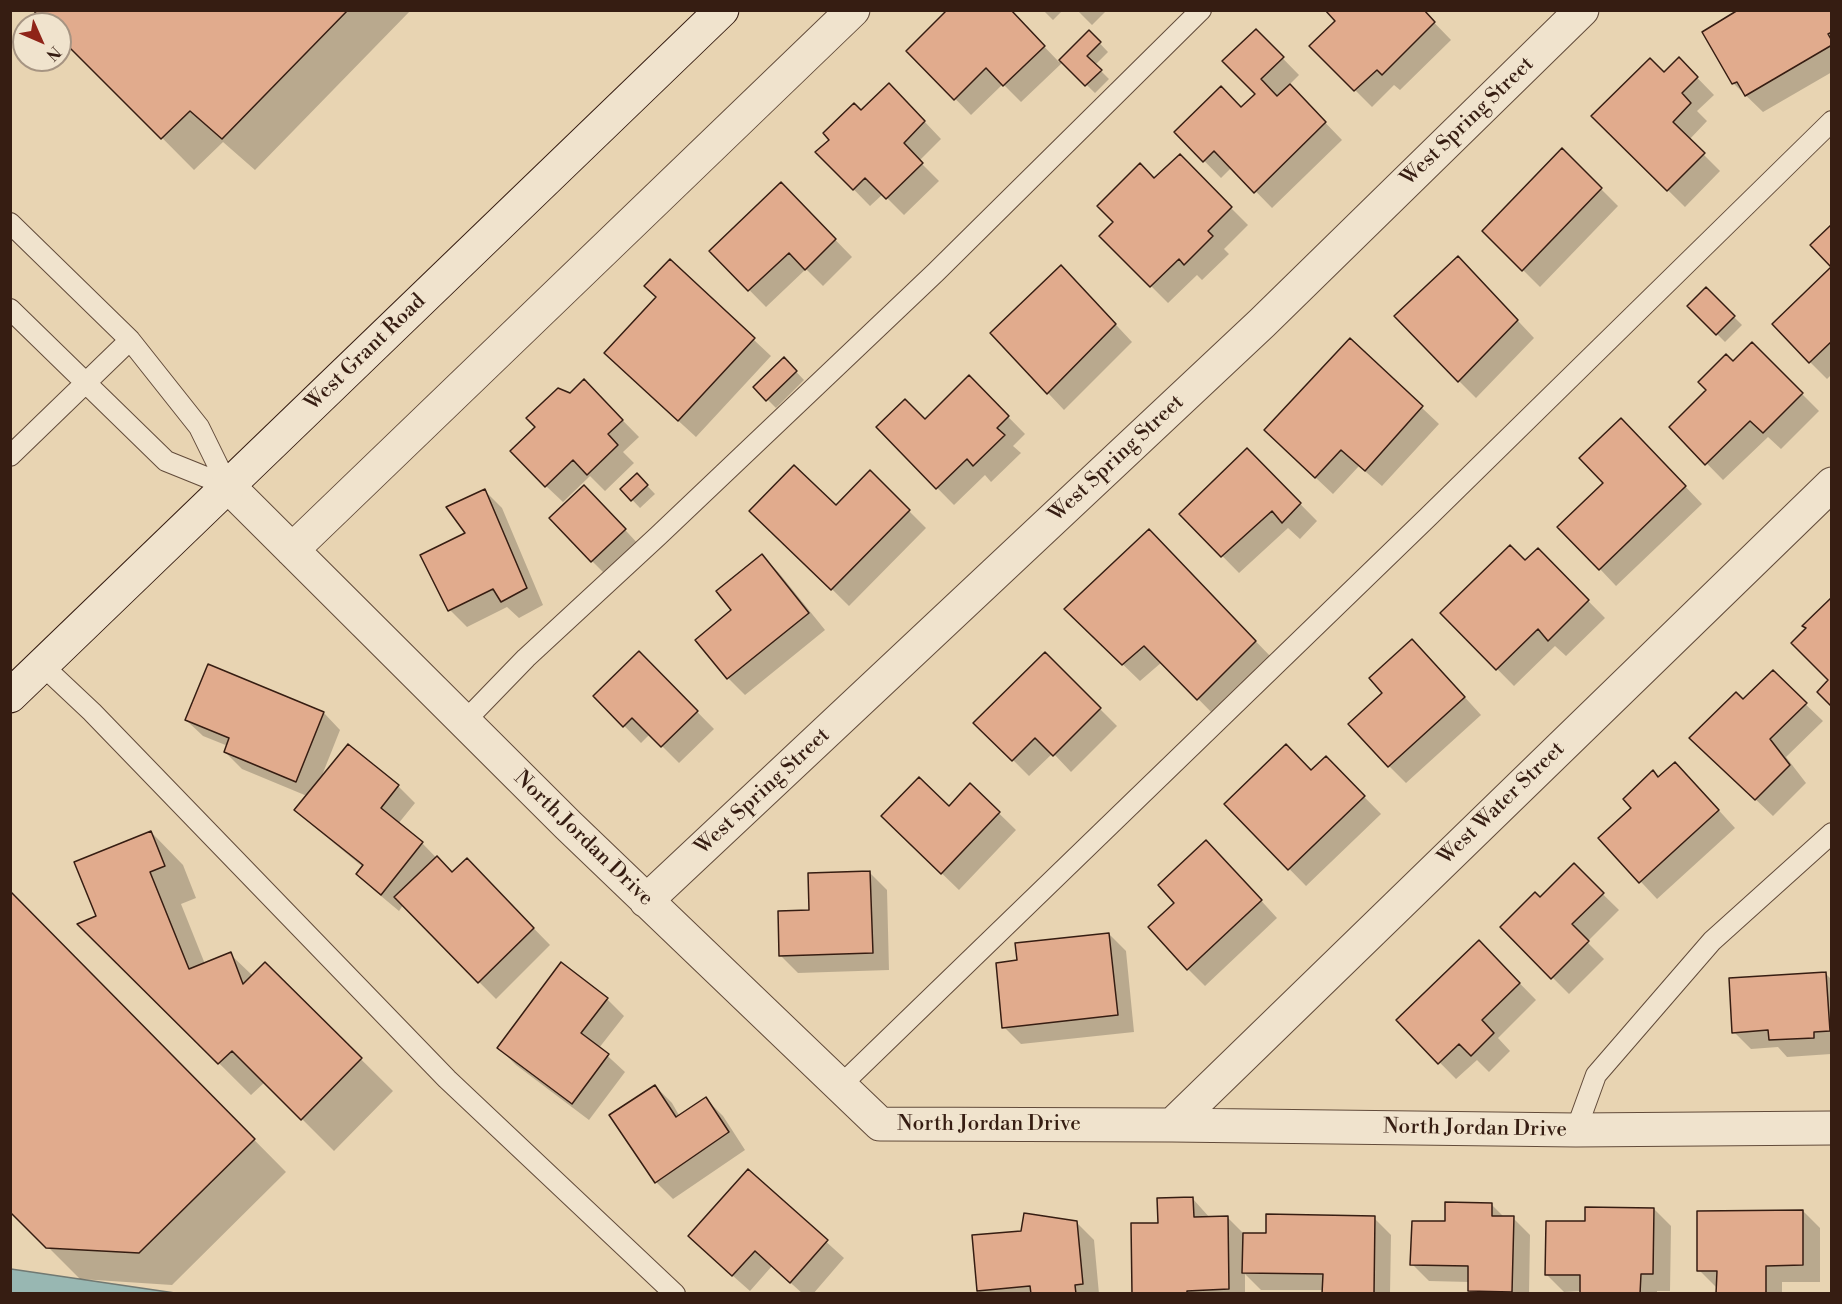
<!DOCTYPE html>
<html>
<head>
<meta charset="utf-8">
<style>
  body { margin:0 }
  #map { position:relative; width:1842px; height:1304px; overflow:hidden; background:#e8d4b2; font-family:"Libre Bodoni",serif }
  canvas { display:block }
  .frame { position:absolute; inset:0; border:12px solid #361d12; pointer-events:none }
  .north { position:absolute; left:12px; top:12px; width:60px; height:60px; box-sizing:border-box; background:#f0e3cd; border:2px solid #a69482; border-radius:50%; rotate:135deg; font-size:16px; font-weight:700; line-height:24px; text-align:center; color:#361d12 }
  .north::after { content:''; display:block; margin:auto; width:21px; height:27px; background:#8f2418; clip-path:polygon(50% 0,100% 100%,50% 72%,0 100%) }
</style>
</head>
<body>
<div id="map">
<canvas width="1842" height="1304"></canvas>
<div class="frame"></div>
<div class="north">N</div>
</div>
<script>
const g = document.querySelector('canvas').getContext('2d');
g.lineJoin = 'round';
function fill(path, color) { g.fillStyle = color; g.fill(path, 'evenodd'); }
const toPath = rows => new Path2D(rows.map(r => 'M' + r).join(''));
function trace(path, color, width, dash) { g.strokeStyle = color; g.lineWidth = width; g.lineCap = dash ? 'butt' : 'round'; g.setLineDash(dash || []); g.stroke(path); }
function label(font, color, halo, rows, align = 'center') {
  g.font = font + ' "Libre Bodoni",serif'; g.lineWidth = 4.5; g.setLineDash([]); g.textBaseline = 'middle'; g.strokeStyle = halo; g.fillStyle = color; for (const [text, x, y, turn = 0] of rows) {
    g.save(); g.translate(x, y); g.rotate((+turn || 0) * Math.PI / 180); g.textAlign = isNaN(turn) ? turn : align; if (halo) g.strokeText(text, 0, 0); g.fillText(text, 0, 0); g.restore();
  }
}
const water = toPath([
  [10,1269,11,1269,175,1293,11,1293,10,1269]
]);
fill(water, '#98b7b2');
trace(water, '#717972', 1.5);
fill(toPath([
  [35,10,411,10,255,170,223,142,194,170,60,35,60,24,49,24],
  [1009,10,1059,62,1089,32,1108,52,1095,65,1109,79,1095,93,1063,62,1021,102,1003,84,971,115,909,51],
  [1043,10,1063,10,1053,20],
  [1077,10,1107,10,1092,25],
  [1422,10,1451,40,1400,90,1394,85,1372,107,1311,46],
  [1832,10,1832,72,1763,112,1733,83],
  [1256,31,1299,75,1289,85,1342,140,1272,208,1232,167,1221,178,1176,132,1241,109,1257,94],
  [1679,59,1714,95,1697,111,1707,121,1689,140,1720,171,1685,207,1593,116,1664,74],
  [906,102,941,139,919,161,939,181,904,215,883,194,870,206,817,152,862,112],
  [1562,150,1618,206,1540,287,1484,231],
  [1179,156,1248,225,1224,249,1229,254,1202,280,1197,275,1168,303,1101,236],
  [781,184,852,257,823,286,806,269,766,307,711,251],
  [670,261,771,356,696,437,623,370,658,298],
  [1832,269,1832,374,1827,379,1810,362],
  [1475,275,1534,338,1476,398,1459,381],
  [1078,284,1132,342,1064,410,1048,393],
  [1706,289,1742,325,1725,342,1689,306],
  [1350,340,1439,424,1382,486,1359,466,1333,494,1283,447],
  [1752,344,1819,411,1781,449,1768,437,1723,480,1671,427],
  [784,359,804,380,776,408,755,387],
  [969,377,1025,434,1013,446,1021,453,991,482,985,475,954,505,878,428,925,421],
  [584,381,639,437,623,452,634,463,605,491,590,476,563,502,546,486,537,427],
  [1638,437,1702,504,1616,586,1600,569,1605,483],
  [1247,450,1317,521,1300,539,1288,528,1239,573,1181,514],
  [870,472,926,528,849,606,752,510,836,507],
  [637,475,655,494,640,508,622,489],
  [485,491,502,508,543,605,519,618,507,607,467,627,450,610,422,555,467,533],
  [601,504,641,547,609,578,592,561],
  [1165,548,1272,658,1215,716,1162,662,1140,681,1083,626],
  [1538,550,1605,618,1566,656,1555,646,1514,686,1442,613,1525,562],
  [762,556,779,573,825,630,745,695,728,678,733,610],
  [1045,654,1117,726,1071,772,1053,753,1029,776,976,723],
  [1429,658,1481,715,1406,783,1389,766,1384,693],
  [656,670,714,729,679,763,650,734,641,743,595,696],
  [1773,673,1823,721,1786,757,1806,783,1773,816,1708,754,1743,701],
  [324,713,340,730,321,778,348,746,398,786,415,803,398,824,422,843,452,874,467,860,550,945,496,999,403,905,399,911,375,891,358,874,363,867,313,826,296,809,307,796,242,769,225,752,228,746,203,736,186,720],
  [1326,758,1381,814,1306,886,1226,804,1311,772],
  [1659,778,1692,781,1735,828,1657,899,1600,838,1633,808],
  [970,785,1016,830,959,890,900,833,949,808],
  [151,832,183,865,196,898,181,904,205,964,230,954,253,976,265,964,393,1091,334,1151,265,1082,251,1095,79,924,98,916],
  [1223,859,1277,918,1205,986,1188,969],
  [1574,866,1619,910,1587,942,1604,959,1569,994,1502,927,1540,899],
  [870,873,887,890,889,970,798,973,781,956,811,912],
  [11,894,286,1172,172,1285,80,1279,10,1209],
  [1109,934,1126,951,1134,1032,1021,1044,1004,1027,1019,962],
  [1496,959,1536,1000,1498,1038,1510,1051,1489,1072,1477,1060,1456,1079,1398,1020],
  [1826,974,1832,980,1831,1054,1787,1057,1778,1047,1751,1049,1734,1032],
  [607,999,624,1016,599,1048,625,1072,589,1120,516,1065,499,1048],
  [655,1086,672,1103,680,1117,706,1099,723,1116,745,1150,673,1199,656,1182],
  [748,1171,844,1258,813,1294,803,1294,772,1266,750,1291,707,1253],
  [1193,1199,1210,1218,1227,1217,1245,1235,1267,1235,1374,1218,1391,1235,1390,1294,1324,1294,1324,1290,1261,1290,1245,1274,1245,1294,1134,1294,1159,1224],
  [1492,1205,1504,1217,1513,1218,1530,1235,1529,1294,1472,1294,1469,1291,1470,1282,1429,1281,1412,1264,1446,1223],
  [1654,1209,1671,1226,1670,1291,1657,1291,1657,1294,1582,1294,1581,1291,1564,1292,1547,1275,1587,1223],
  [1803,1211,1820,1228,1820,1282,1782,1282,1782,1294,1718,1294,1718,1287,1716,1287,1699,1270],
  [1077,1223,1094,1240,1099,1294,982,1294,978,1290,1022,1232]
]), '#0003');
const building = toPath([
  [33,10,348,10,222,139,190,111,161,139,60,38,60,24,46,24,33,10],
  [947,10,1011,10,1045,46,1003,86,986,68,954,100,906,51,947,10],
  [1325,10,1424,10,1435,22,1382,75,1377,70,1354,91,1309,46,1335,21,1325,10],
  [1738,10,1832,10,1832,32,1828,34,1832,41,1832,45,1745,96,1737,82,1732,84,1702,32,1738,10],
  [1256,29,1284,57,1261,79,1277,96,1290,84,1326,122,1254,193,1214,151,1203,162,1174,132,1221,86,1241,107,1255,94,1222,61,1256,29],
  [1089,30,1101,42,1087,56,1102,70,1085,86,1059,60,1089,30],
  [1679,57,1698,77,1682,93,1691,103,1673,122,1705,153,1667,191,1591,116,1650,58,1664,72,1679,57],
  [889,83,925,121,904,143,923,163,886,199,865,178,853,190,815,152,829,140,823,133,854,103,861,110,889,83],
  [1562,148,1602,188,1522,271,1482,231,1562,148],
  [1180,154,1232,207,1208,231,1213,236,1184,265,1179,259,1150,287,1099,236,1113,222,1097,206,1140,163,1154,178,1180,154],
  [781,182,836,239,805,270,789,253,748,291,709,251,781,182],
  [1832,224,1832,341,1809,363,1772,324,1831,267,1810,245,1832,224],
  [1458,256,1518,320,1458,382,1394,316,1458,256],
  [670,259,755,338,678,421,604,353,656,297,644,286,670,259],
  [1061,265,1116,324,1047,394,990,333,1061,265],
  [1706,287,1735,316,1716,335,1687,306,1706,287],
  [1350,338,1423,406,1365,471,1341,450,1315,478,1264,430,1350,338],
  [1752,342,1803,393,1763,433,1750,421,1705,465,1669,427,1706,390,1698,382,1726,354,1733,361,1752,342],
  [784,357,797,371,766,401,753,387,784,357],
  [969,375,1009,416,997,428,1005,435,973,466,967,459,936,489,876,427,905,399,925,419,969,375],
  [584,379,623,420,608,434,618,445,587,475,573,460,545,487,510,451,535,427,526,418,558,388,570,393,584,379],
  [1621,418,1686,486,1599,570,1557,527,1603,483,1579,458,1621,418],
  [1247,448,1301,503,1282,523,1272,511,1221,557,1179,514,1247,448],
  [794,465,836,505,870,470,910,510,831,590,749,511,794,465],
  [637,473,648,485,631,501,620,489,637,473],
  [584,485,626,529,591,562,549,518,584,485],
  [485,489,527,588,501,602,493,589,448,611,420,555,465,533,446,507,485,489],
  [1149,529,1256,641,1197,700,1144,646,1122,665,1064,609,1149,529],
  [1510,545,1525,560,1538,548,1589,600,1548,641,1538,629,1496,670,1440,613,1510,545],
  [762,554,809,613,727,679,695,640,731,610,716,591,762,554],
  [1832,597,1832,707,1817,692,1828,680,1791,643,1806,628,1802,626,1832,597],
  [1412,639,1465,697,1388,767,1348,724,1382,693,1369,678,1412,639],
  [639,651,698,711,661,747,632,718,623,727,593,696,639,651],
  [1045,652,1101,708,1053,756,1035,738,1012,761,973,723,1045,652],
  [208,664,324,712,296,782,224,752,229,738,185,720,208,664],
  [1773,670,1807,703,1770,739,1790,765,1755,800,1689,738,1736,692,1743,699,1773,670],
  [348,744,399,785,381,808,423,842,381,895,356,874,363,865,294,810,348,744],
  [1286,744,1311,770,1326,756,1365,796,1288,870,1224,804,1286,744],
  [1675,762,1719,810,1639,883,1598,838,1631,808,1623,799,1653,770,1658,777,1675,762],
  [919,777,949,806,970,783,1000,812,941,874,881,816,919,777],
  [151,831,165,866,150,872,189,969,231,952,243,984,265,962,362,1058,301,1120,232,1051,218,1064,77,924,96,916,74,862,151,831],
  [1206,840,1262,900,1187,970,1148,927,1174,903,1158,885,1206,840],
  [437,856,452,872,467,858,534,928,478,983,394,897,437,856],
  [1574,863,1604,893,1572,924,1589,941,1551,979,1500,927,1535,892,1540,897,1574,863],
  [870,871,873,953,779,956,778,911,809,910,808,873,870,871],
  [11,892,255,1139,139,1253,46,1248,10,1212,11,892],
  [1109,933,1118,1015,1002,1028,996,963,1017,960,1015,943,1109,933],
  [1479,940,1520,983,1482,1020,1494,1033,1471,1056,1459,1044,1438,1064,1396,1020,1479,940],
  [561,962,608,998,581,1033,609,1054,572,1104,497,1048,561,962],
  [1826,972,1830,1031,1814,1032,1814,1038,1769,1040,1768,1030,1732,1033,1729,978,1826,972],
  [655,1085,676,1117,706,1097,729,1132,655,1183,609,1115,655,1085],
  [748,1169,828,1240,790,1283,755,1251,732,1276,688,1236,748,1169],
  [1193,1197,1194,1217,1228,1216,1229,1289,1187,1291,1187,1294,1132,1294,1131,1223,1158,1223,1157,1198,1193,1197],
  [1445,1202,1492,1203,1492,1216,1514,1216,1512,1292,1468,1291,1468,1266,1410,1265,1412,1221,1445,1221,1445,1202],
  [1585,1207,1654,1208,1653,1274,1641,1274,1640,1294,1580,1293,1580,1275,1545,1275,1546,1221,1585,1221,1585,1207],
  [1803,1210,1803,1265,1766,1266,1766,1294,1716,1294,1717,1271,1697,1271,1697,1211,1803,1210],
  [1024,1213,1077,1221,1083,1284,1075,1285,1076,1294,1031,1294,1030,1286,977,1291,972,1235,1021,1231,1024,1213],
  [1266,1214,1375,1216,1374,1294,1322,1294,1323,1274,1242,1273,1243,1233,1266,1233,1266,1214]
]);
fill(building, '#e1ab8d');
trace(building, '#361d12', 1.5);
const lane = toPath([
  [10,223,130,340,199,427,228,486,166,461,10,309],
  [10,456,130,340],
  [42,665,92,712,447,1079,675,1294],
  [464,722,526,658,658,536,936,272,1201,10],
  [840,1086,1428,517,1832,121],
  [1576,1130,1596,1075,1712,941,1832,833]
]);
const street = toPath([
  [228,486,568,825,880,1124,1172,1125,1576,1130,1832,1128],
  [292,550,853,10],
  [646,901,1262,323,1582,10],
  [1172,1125,1832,484]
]);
const secondary = toPath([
  [10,696,722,10]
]);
trace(lane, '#624b3a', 22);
trace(street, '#624b3a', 35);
trace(secondary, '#361d12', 35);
trace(lane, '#f0e3cd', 20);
trace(street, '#f0e3cd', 33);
trace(secondary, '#f0e3cd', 33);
label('21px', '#361d12', '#f0e3cd', [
  ["West Spring Street",1468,122,-44],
  ["West Grant Road",366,353,-44],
  ["West Spring Street",1117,459,-43],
  ["West Spring Street",763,792,-43],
  ["West Water Street",1502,804,-44],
  ["North Jordan Drive",583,839,44],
  ["North Jordan Drive",989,1125],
  ["North Jordan Drive",1475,1129,1]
]);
</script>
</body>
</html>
